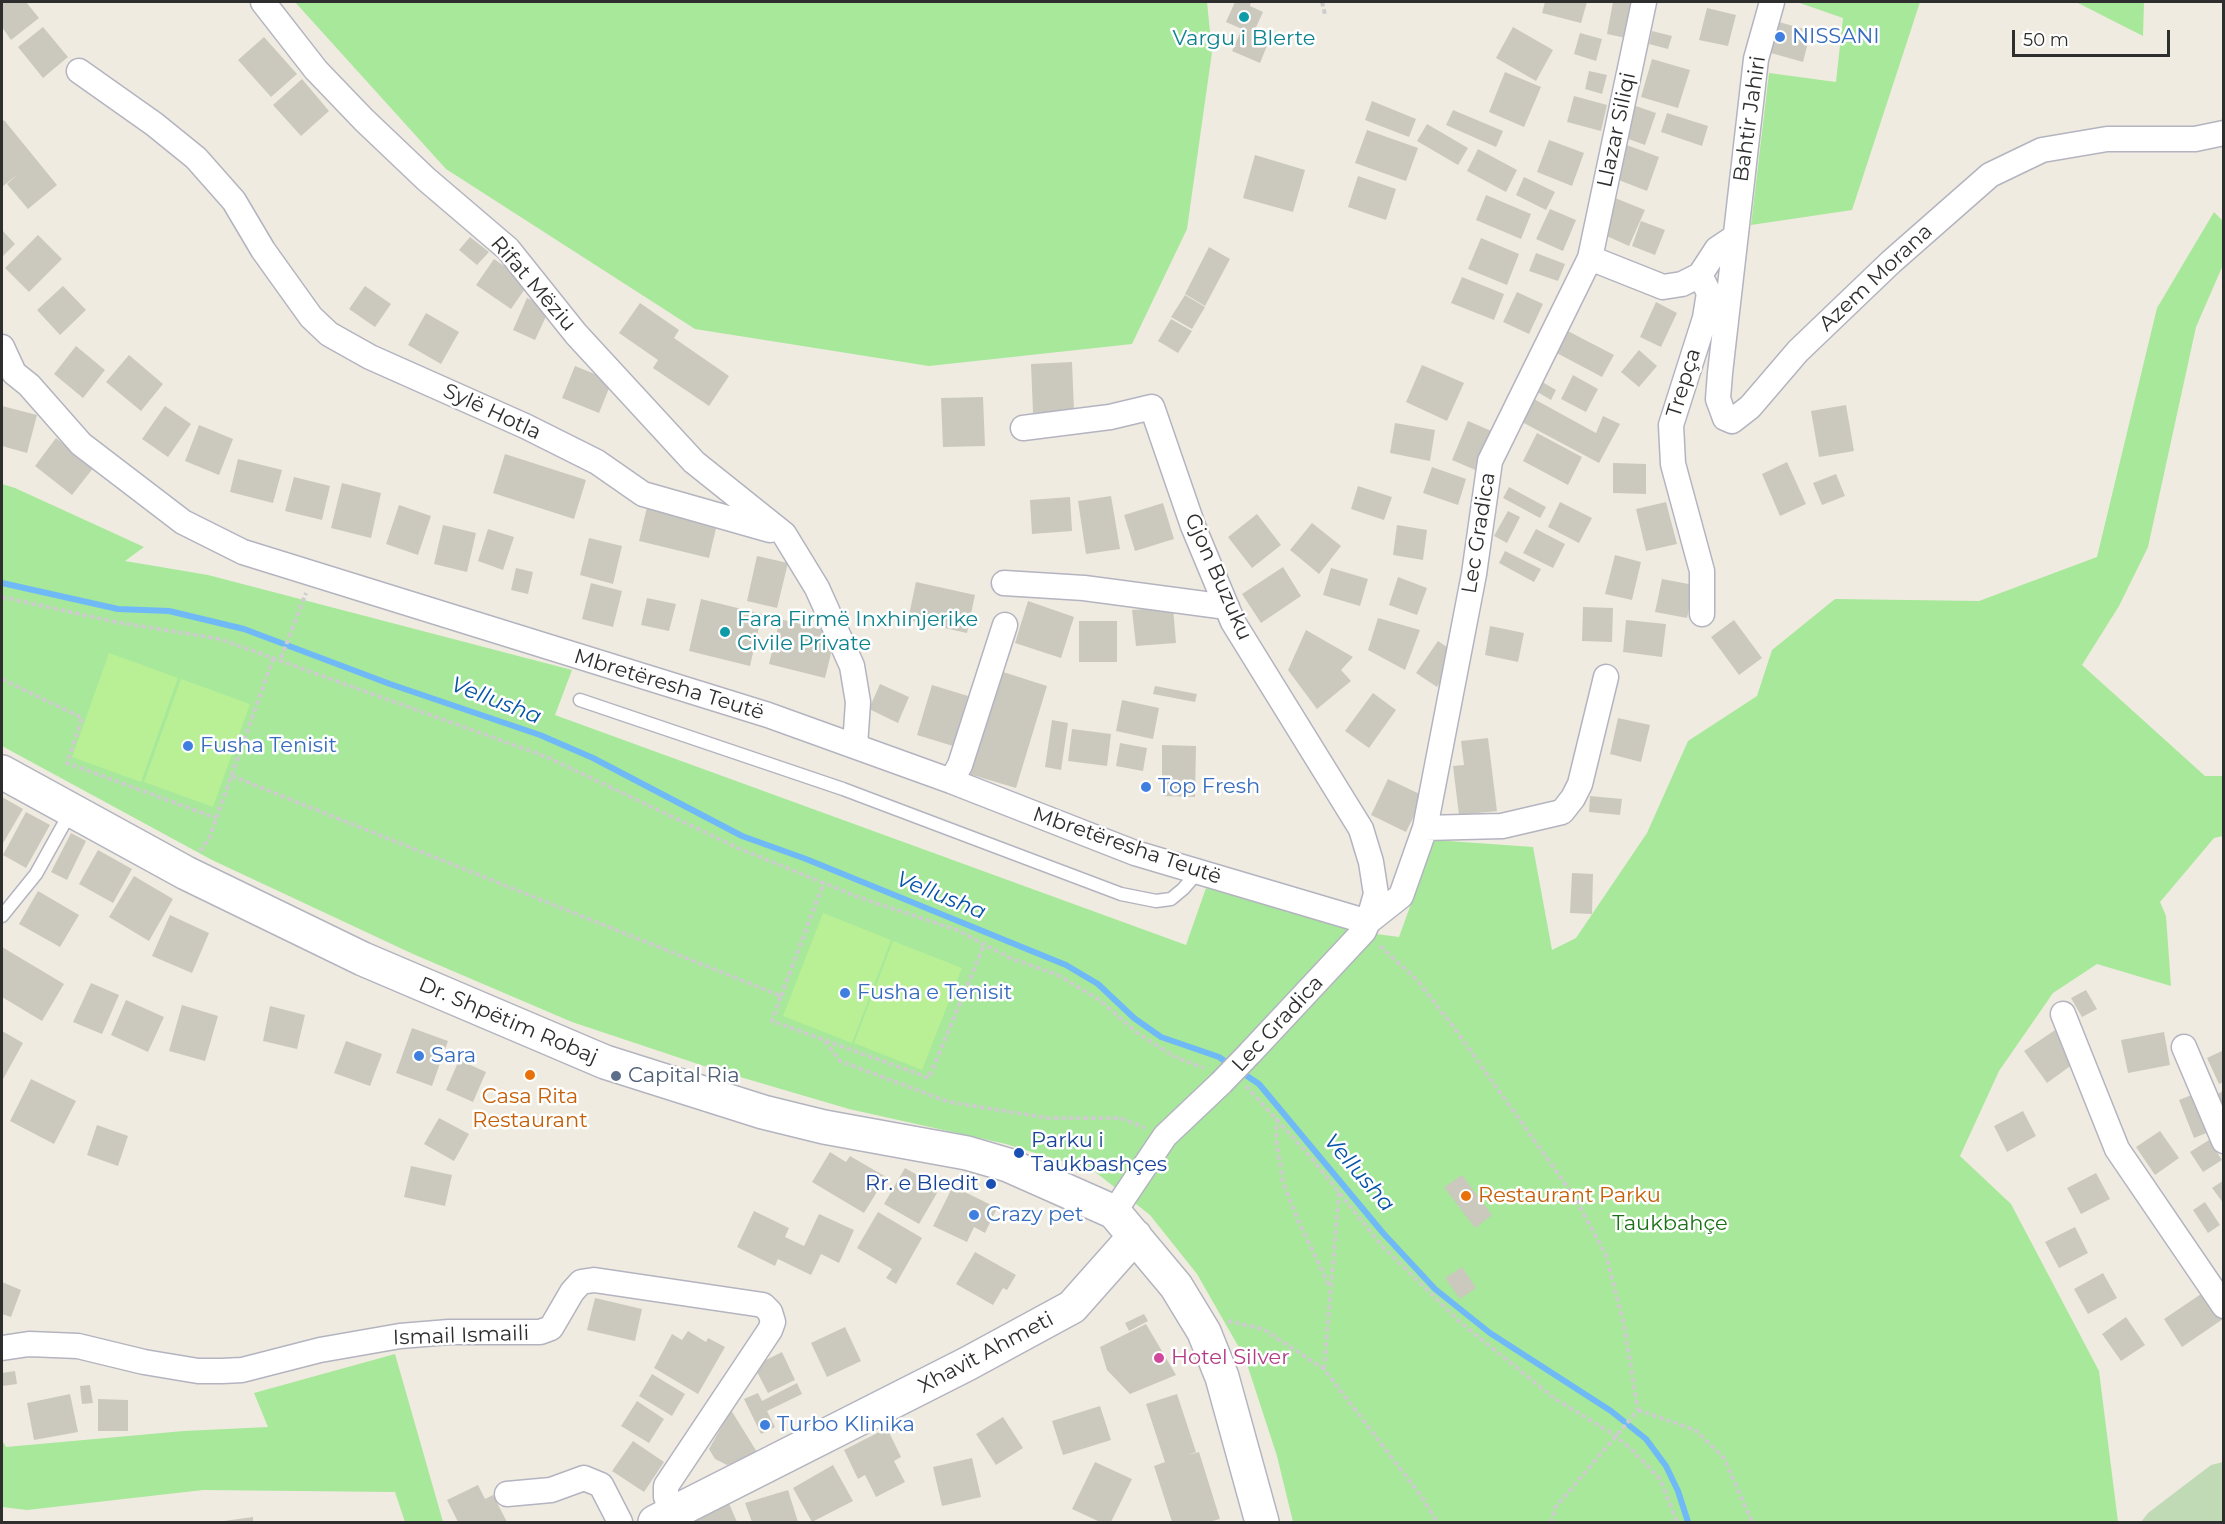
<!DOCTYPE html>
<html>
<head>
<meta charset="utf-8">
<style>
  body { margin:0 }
  #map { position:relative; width:2225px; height:1524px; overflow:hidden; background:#efebe0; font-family:Montserrat,sans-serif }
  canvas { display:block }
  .frame { position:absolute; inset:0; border:3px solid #2e2e2e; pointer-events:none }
  .scale { position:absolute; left:2012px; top:30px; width:158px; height:27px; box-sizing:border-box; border:3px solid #2e2e2e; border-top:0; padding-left:8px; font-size:18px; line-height:21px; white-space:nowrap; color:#2e2e2e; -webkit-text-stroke:4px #fff; paint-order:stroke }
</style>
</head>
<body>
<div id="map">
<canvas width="2225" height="1524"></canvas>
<div class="frame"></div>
<div class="scale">50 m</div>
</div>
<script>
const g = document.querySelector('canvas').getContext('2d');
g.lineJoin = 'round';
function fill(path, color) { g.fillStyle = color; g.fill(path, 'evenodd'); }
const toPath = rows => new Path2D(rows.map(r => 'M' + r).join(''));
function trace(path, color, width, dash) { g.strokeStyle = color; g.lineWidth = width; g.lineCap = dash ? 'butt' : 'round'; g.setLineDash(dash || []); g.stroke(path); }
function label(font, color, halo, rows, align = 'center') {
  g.font = font + ' Montserrat,sans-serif'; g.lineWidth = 5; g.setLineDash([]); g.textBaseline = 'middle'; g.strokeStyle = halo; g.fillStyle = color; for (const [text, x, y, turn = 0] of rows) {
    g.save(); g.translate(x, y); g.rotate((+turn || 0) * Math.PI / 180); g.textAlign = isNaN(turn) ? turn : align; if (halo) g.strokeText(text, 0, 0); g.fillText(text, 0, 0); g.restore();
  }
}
fill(toPath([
  [295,2,1207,2,1212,52,1187,229,1132,344,929,366,695,329,446,169],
  [1797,2,1920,2,1852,210,1751,225,1769,73,1836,82,1843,18],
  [2076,2,2144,2,2143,36],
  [2214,212,2223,221,2223,265,2196,327,2148,547,2119,606,2082,665,2205,776,2223,776,2223,836,2214,838,2160,902,2166,916,2171,986,2097,964,2053,993,1999,1071,1960,1156,2011,1204,2099,1371,2118,1522,1293,1522,1277,1456,1245,1358,1197,1274,1150,1215,1094,1171,1006,1144,849,1109,713,1069,572,1022,413,954,212,860,2,746,2,484,15,488,144,547,125,561,208,575,572,670,555,715,1186,945,1206,888,1369,933,1399,937,1434,840,1533,847,1552,950,1576,938,1647,833,1688,741,1757,696,1772,650,1835,599,1979,601,2097,557,2157,308],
  [395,1354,443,1522,405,1522,395,1492,203,1490,27,1510,2,1507,2,1440,6,1447,184,1431,268,1427,254,1393]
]), '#a7e89a');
fill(toPath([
  [2223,1462,2223,1522,2141,1522,2148,1513,2211,1465]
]), '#c1dab6');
fill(toPath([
  [109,653,178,678,141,782,72,757],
  [181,679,250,704,213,807,144,782],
  [823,913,891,940,852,1043,783,1016],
  [893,941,962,968,922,1070,854,1043]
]), '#b9f096');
trace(toPath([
  [2,583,118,609,169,611,244,629,390,684,540,735,593,758,742,836,806,859,1066,965,1098,984,1134,1018,1161,1037,1219,1057,1230,1065],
  [1238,1070,1259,1084,1383,1233,1435,1289,1490,1333,1611,1411,1646,1439,1666,1466,1678,1491,1688,1522]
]), '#6fbaf6', 6);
fill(toPath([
  [2,2,26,2,39,18,11,40,2,27],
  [1235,2,1251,2,1250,6,1263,12,1253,34,1269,41,1260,63,1232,51,1242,29,1226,22],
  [1545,2,1587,2,1581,23,1542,13],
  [1613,2,1633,2,1626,38,1607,34],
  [1707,8,1736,15,1728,46,1699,40],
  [1779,22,1811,31,1803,62,1771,53],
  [43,27,68,57,43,78,18,47],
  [1513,27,1553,50,1536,81,1496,58],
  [1652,31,1672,36,1668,49,1649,44],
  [1580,33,1602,39,1596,61,1574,54],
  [264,37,297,74,271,97,238,60],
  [1652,59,1690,70,1678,108,1641,97],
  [1589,71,1607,75,1602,94,1585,89],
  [1505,72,1541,87,1524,127,1489,112],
  [302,79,329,111,301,136,273,105],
  [1574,96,1607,105,1601,131,1567,122],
  [1372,101,1416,119,1409,137,1365,120],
  [1633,105,1656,113,1645,145,1623,137],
  [1453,110,1503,131,1496,147,1446,125],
  [1667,113,1708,126,1702,146,1661,132],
  [4,120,57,185,28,209,7,184,18,174,2,187,2,123],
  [1427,124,1468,148,1458,165,1417,141],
  [1367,130,1418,148,1406,181,1355,163],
  [1549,140,1584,153,1572,186,1537,172],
  [1624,144,1659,157,1647,191,1611,177],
  [1478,149,1517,170,1506,192,1467,171],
  [1255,155,1305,170,1293,212,1243,198],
  [1358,176,1396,189,1386,220,1348,207],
  [1524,177,1555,192,1546,210,1516,195],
  [1486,195,1531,214,1521,239,1476,220],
  [1615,198,1645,210,1629,246,1600,233],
  [1550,209,1576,220,1563,251,1536,239],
  [1641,221,1665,230,1655,255,1632,246],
  [2,230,15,244,2,257],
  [38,235,62,259,29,292,5,268],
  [470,237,489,252,477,265,459,250],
  [1481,238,1519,254,1507,285,1468,269],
  [1209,247,1230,259,1205,306,1185,294],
  [1536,253,1565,264,1558,281,1529,271],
  [494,259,529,283,511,309,476,285],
  [1462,277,1504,294,1494,320,1451,303],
  [63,286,86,310,60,335,37,310],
  [365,286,391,304,375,327,349,309],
  [1517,292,1543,304,1529,334,1503,322],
  [1185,295,1205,307,1192,329,1171,317],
  [527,298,550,308,535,340,513,330],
  [1656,302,1677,313,1661,347,1640,337],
  [640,303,679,330,674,338,729,376,709,406,653,368,658,360,619,333],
  [426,313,459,332,441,364,408,345],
  [1171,319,1192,331,1178,353,1158,341],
  [1564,329,1614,355,1602,377,1553,351],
  [76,346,105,370,83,398,54,374],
  [1639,350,1657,366,1639,387,1621,372],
  [129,355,163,384,141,411,106,382],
  [1072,362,1074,411,1033,413,1031,364],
  [1422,365,1464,383,1447,421,1406,402],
  [575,366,612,381,599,413,562,398],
  [1573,375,1598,389,1586,412,1561,399],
  [1539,380,1556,390,1551,400,1534,390],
  [983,397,985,446,943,447,941,398],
  [1534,399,1596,433,1603,416,1620,424,1599,463,1522,422],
  [1846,405,1854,451,1819,457,1811,411],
  [2,406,37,415,27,453,2,446],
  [165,406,191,424,168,457,142,439],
  [1468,421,1496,433,1480,472,1452,460],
  [1395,423,1435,430,1430,461,1390,453],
  [199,425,233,439,219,475,185,461],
  [1537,433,1582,457,1568,485,1523,461],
  [56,438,94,467,72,495,35,466],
  [505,454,586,480,574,519,493,493],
  [238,459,282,470,273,503,230,492],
  [1787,462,1806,504,1780,516,1762,474],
  [1613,463,1646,464,1646,494,1613,493],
  [1432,467,1466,479,1458,505,1423,493],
  [1836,474,1845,496,1822,505,1813,483],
  [294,477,330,486,322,520,285,511],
  [342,483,381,493,371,538,331,528],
  [1358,486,1392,497,1384,520,1351,509],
  [1509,487,1546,507,1540,518,1503,498],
  [1111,496,1120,549,1086,554,1078,501],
  [1070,497,1072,531,1032,534,1030,500],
  [1560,502,1592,518,1579,543,1548,527],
  [1666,502,1677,544,1646,551,1636,509],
  [1163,503,1174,539,1135,551,1124,515],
  [399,505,431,516,418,555,386,544],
  [647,507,717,524,709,558,639,541],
  [1508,511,1520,517,1507,543,1494,536],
  [1257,514,1281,545,1252,568,1228,537],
  [1312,523,1341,546,1319,574,1290,550],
  [443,525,476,533,467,572,434,564],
  [1397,525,1427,530,1423,560,1393,555],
  [488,529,514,537,503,570,478,561],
  [1536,529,1565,544,1553,568,1523,553],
  [589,538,622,546,613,584,580,575],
  [1505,551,1541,569,1534,582,1499,563],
  [1615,555,1641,562,1632,600,1605,594],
  [757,556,788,563,777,608,747,601],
  [1283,567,1301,596,1261,623,1242,594],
  [516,568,533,572,528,594,511,590],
  [1331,568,1368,579,1360,606,1323,595],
  [1398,577,1427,588,1417,615,1389,605],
  [1662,579,1694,585,1687,618,1655,612],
  [916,582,975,595,967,633,908,620],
  [591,583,622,591,613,627,582,619],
  [647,598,676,604,669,631,641,625],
  [701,599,762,614,750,666,689,651],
  [1028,601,1074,617,1061,658,1015,643],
  [1173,607,1176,643,1136,646,1132,610],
  [1583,607,1613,608,1612,642,1582,641],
  [1378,618,1420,630,1405,670,1368,650],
  [780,619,836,633,825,678,769,664],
  [1626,620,1666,624,1662,657,1623,652],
  [1734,620,1762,658,1739,675,1711,637],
  [1079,621,1117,621,1117,662,1079,662],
  [1490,626,1524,633,1518,662,1485,655],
  [1306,630,1353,657,1341,670,1351,681,1317,709,1288,670],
  [1438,641,1459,655,1437,687,1416,673],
  [1000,671,1047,686,1016,788,969,774],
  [880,684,909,697,898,723,869,709],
  [932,685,968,696,953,746,917,735],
  [1155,686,1197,694,1195,702,1153,694],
  [1373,693,1396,710,1369,748,1345,731],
  [1122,700,1159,708,1153,739,1116,731],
  [1618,718,1650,725,1641,762,1610,754],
  [1052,720,1068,723,1061,770,1045,767],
  [1072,729,1111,734,1107,766,1068,761],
  [1488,738,1497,811,1459,815,1453,766,1464,765,1461,741],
  [1120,743,1147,748,1143,771,1116,766],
  [1162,745,1196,746,1195,797,1162,796],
  [1388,779,1424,796,1406,832,1371,815],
  [1590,796,1622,799,1620,815,1589,812],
  [2,797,23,809,2,845],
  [26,812,50,825,26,868,3,855],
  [71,833,86,841,67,880,51,872],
  [98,850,132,869,113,903,79,884],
  [1572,873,1593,874,1592,914,1570,913],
  [134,876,173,899,149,941,109,917],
  [38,891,79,915,60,947,19,924],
  [170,915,209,933,192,973,152,956],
  [2,947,64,984,42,1021,2,997],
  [91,983,119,995,102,1034,73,1022],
  [2086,990,2097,1009,2082,1017,2071,998],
  [126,1000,164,1017,148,1052,111,1035],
  [182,1005,218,1016,205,1061,169,1051],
  [270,1006,305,1015,297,1049,263,1041],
  [412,1028,448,1041,432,1086,396,1073],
  [2058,1028,2080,1059,2047,1083,2024,1051],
  [2,1031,23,1043,2,1081],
  [2164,1032,2170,1065,2128,1073,2121,1040],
  [346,1041,382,1054,370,1086,334,1073],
  [2224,1050,2224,1082,2219,1084,2207,1058],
  [459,1060,486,1072,473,1102,446,1090],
  [31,1079,76,1101,54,1144,10,1121],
  [2224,1090,2224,1108,2215,1096],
  [2194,1094,2209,1132,2194,1138,2179,1100],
  [2023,1111,2036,1136,2007,1152,1994,1126],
  [439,1118,469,1134,454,1161,424,1144],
  [97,1125,128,1136,118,1166,87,1155],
  [2160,1131,2179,1158,2155,1175,2136,1147],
  [2209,1140,2222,1160,2203,1172,2190,1152],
  [830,1152,846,1162,850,1156,886,1177,864,1213,812,1182],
  [411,1166,452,1175,445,1206,404,1197],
  [905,1168,940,1188,919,1224,884,1204],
  [2096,1173,2110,1199,2081,1214,2067,1188],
  [1462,1175,1492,1215,1475,1228,1444,1187],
  [2224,1180,2224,1204,2212,1188],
  [953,1186,997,1208,985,1233,974,1227,967,1242,933,1226],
  [2205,1202,2220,1225,2208,1233,2193,1210],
  [754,1211,789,1228,785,1237,804,1246,819,1214,854,1230,839,1263,821,1254,811,1275,778,1259,775,1266,737,1247],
  [878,1212,922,1238,896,1284,886,1278,892,1269,857,1248],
  [2075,1227,2088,1253,2059,1268,2045,1242],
  [975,1252,1016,1275,1007,1290,1003,1288,993,1305,956,1284],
  [1462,1267,1476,1288,1460,1299,1445,1278],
  [2103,1273,2117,1298,2088,1314,2074,1289],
  [2,1282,21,1290,11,1317,2,1314],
  [2204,1292,2223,1319,2182,1347,2164,1319],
  [595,1298,642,1309,635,1341,587,1330],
  [1144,1314,1148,1321,1129,1331,1125,1323],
  [2126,1317,2145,1345,2121,1361,2102,1334],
  [1146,1324,1176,1375,1130,1394,1107,1370,1100,1347],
  [845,1327,861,1361,827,1377,811,1343],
  [688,1331,706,1342,708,1338,725,1347,698,1394,654,1368,672,1334,682,1340],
  [782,1352,795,1380,768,1393,754,1366],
  [15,1371,17,1384,2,1386,2,1373],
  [652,1374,685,1394,672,1416,639,1396],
  [797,1383,802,1394,767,1411,775,1427,761,1434,744,1399,758,1393,762,1401],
  [90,1385,93,1403,82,1404,80,1386],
  [70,1394,78,1432,34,1440,27,1403],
  [1177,1394,1196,1452,1188,1455,1199,1452,1220,1519,1209,1522,1172,1522,1154,1466,1165,1462,1146,1404],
  [98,1399,128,1400,128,1431,98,1431],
  [637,1401,664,1419,649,1443,621,1426],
  [1100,1406,1111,1440,1063,1455,1052,1421],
  [731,1410,757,1452,745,1460,727,1465,715,1459,709,1449],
  [1003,1417,1023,1448,996,1465,976,1434],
  [887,1428,901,1457,894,1461,905,1482,876,1497,865,1475,858,1479,844,1450],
  [633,1441,664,1462,644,1492,612,1471],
  [972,1458,981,1497,942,1506,933,1467],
  [1095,1462,1132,1479,1111,1522,1100,1522,1072,1509],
  [833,1465,853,1501,812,1522,793,1488],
  [478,1485,485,1499,493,1495,507,1522,458,1522,447,1500],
  [788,1490,798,1522,752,1522,745,1503],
  [728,1501,737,1522,691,1522,708,1515,706,1510],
  [253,1517,253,1522,224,1522,224,1521]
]), '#cbc9be');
const lane = toPath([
  [580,700,843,789,1121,894,1156,901,1171,899,1183,889,1198,872],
  [2,916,36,874,71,811]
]);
const street = toPath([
  [263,2,316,70,364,120,426,179,508,249,576,334,694,462,784,534,817,588,852,666,858,702,855,746],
  [1772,2,1756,59,1720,373,1718,399,1725,418,1732,421,1750,407,1798,351,1891,262,1990,175,2042,150,2107,139,2195,139,2224,133],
  [79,71,154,124,196,158,234,201,263,250,311,317,329,334,370,357,525,426,597,462,643,494,770,530],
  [1590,258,1663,287,1682,284,1700,275],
  [2,347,14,373,29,385,81,444,183,522,243,552,768,715,951,781,1135,853,1368,922,1376,894,1371,862,1361,829,1233,622,1193,526,1152,407,1110,417,1023,428],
  [1004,583,1084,588,1227,607],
  [1702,614,1702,571,1673,464,1671,425,1705,318,1709,293,1700,275,1717,249,1735,237],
  [951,781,960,765,1005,625],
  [1425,828,1502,826,1562,812,1573,798,1580,784,1606,677],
  [2063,1014,2117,1149,2224,1306],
  [2184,1047,2224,1141],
  [1250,1053,1364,931,1368,922,1401,896,1425,828,1474,574,1490,461,1590,258,1644,2],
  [1114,1212,1165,1136,1221,1083],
  [2,1348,29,1344,78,1346,144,1362,198,1371,222,1371,242,1370,320,1350,400,1336,449,1332,540,1332,551,1328,572,1292,581,1282,594,1280,763,1305,770,1312,773,1322,770,1330,666,1486,666,1497,675,1512],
  [507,1494,551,1490,584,1478,601,1485,620,1522]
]);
const secondary = toPath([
  [2,772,186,873,363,959,605,1062,763,1112,824,1127,967,1153,1008,1165,1114,1212,1176,1286,1204,1332,1222,1377,1262,1522],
  [655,1522,967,1364,1072,1307,1135,1236]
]);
trace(lane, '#b4b4c1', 15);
trace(street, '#b4b4c1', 27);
trace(secondary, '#b4b4c1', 36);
trace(toPath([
  [1322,2,1325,14],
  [2,597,116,622,220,639,547,757,738,848,858,897,957,930,1010,958,1058,975,1101,1001,1136,1032,1173,1056,1204,1068],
  [281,658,306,593],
  [2,679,82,718,67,763,216,818],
  [232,776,781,996,772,1021,929,1078,984,945],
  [200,851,209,839,274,656],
  [1380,946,1417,980,1452,1025,1574,1196,1606,1255,1624,1325,1638,1410,1555,1508,1551,1522],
  [781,996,824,882],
  [825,1041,840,1061,949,1102,1048,1118,1121,1118,1145,1128],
  [1246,1086,1309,1155,1382,1246,1460,1322,1554,1398,1616,1436,1633,1451,1660,1479,1677,1522],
  [1277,1118,1276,1139,1283,1182,1298,1220,1330,1287],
  [1228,1321,1263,1329,1324,1369,1422,1497,1437,1522],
  [1324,1369,1339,1192],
  [1638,1410,1695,1430,1724,1458,1752,1522]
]), '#cdcdcd', 4, [4.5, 3]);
trace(lane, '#fff', 12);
trace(street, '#fff', 24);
trace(secondary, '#fff', 33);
const streetBridge = toPath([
  [1221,1083,1250,1053]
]);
trace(streetBridge, '#b4b4c1', 27, []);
trace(streetBridge, '#fff', 24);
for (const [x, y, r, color] of [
  [1244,17,6,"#0f9aa8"],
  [1780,37,6,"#3f7fe0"],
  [725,632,6,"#0f9aa8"],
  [188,746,6,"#3f7fe0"],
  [1146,787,6,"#3f7fe0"],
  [845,993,6,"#3f7fe0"],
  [419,1056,6,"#3f7fe0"],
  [530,1075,6,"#e8710a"],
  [616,1076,6,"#5c6f8a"],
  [1019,1153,6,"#1a4fb4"],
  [991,1184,6,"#1a4fb4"],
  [1466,1196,6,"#e8710a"],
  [974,1215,6,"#3f7fe0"],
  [1159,1358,6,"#d1479c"],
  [765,1425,6,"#3f7fe0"]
]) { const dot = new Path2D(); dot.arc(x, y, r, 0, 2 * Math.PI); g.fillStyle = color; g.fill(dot); trace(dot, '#fff', 2); }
label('21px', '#366cbe', '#fff', [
  ["NISSANI",1792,37],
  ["Fusha Tenisit",200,746],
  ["Top Fresh",1158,787],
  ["Fusha e Tenisit",857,993],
  ["Sara",431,1056],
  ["Crazy pet",986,1215],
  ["Turbo Klinika",777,1425]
], 'left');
label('21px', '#0d838f', '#fff', [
  ["Vargu i Blerte",1244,39],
  ["Fara Firmë Inxhinjerike",737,620,"left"],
  ["Civile Private",737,644,"left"]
]);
label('21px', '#2e2e2e', '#fff', [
  ["Bahtir Jahiri",1750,119,-82],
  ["Llazar Siliqi",1617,130,-78],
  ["Azem Morana",1876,278,-43],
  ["Rifat Mëziu",533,284,49],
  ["Trepça",1684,383,-73],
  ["Sylë Hotla",492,412,25],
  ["Lec Gradica",1479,533,-81],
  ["Gjon Buzuku",1218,577,66],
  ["Mbretëresha Teutë",669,685,17],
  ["Mbretëresha Teutë",1127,846,19],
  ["Dr. Shpëtim Robaj",508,1021,23],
  ["Lec Gradica",1278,1024,-47],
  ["Ismail Ismaili",461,1336,-2],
  ["Xhavit Ahmeti",986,1353,-28]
]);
label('21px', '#4e5e75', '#fff', [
  ["Capital Ria",628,1076]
], 'left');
label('21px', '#c56008', '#fff', [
  ["Casa Rita",530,1097],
  ["Restaurant",530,1121],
  ["Restaurant Parku",1478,1196,"left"]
]);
label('21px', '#164399', '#fff', [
  ["Parku i",1031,1141],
  ["Taukbashçes",1031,1165],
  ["Rr. e Bledit",979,1184,"right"]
], 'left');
label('21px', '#1a7117', '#fff', [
  ["Taukbahçe",1670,1224]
]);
label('21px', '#b23c85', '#fff', [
  ["Hotel Silver",1171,1358]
], 'left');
label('italic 22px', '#0654a9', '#fff', [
  ["Vellusha",496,701,21],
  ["Vellusha",941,896,22],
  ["Vellusha",1359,1173,49]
]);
</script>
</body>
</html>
